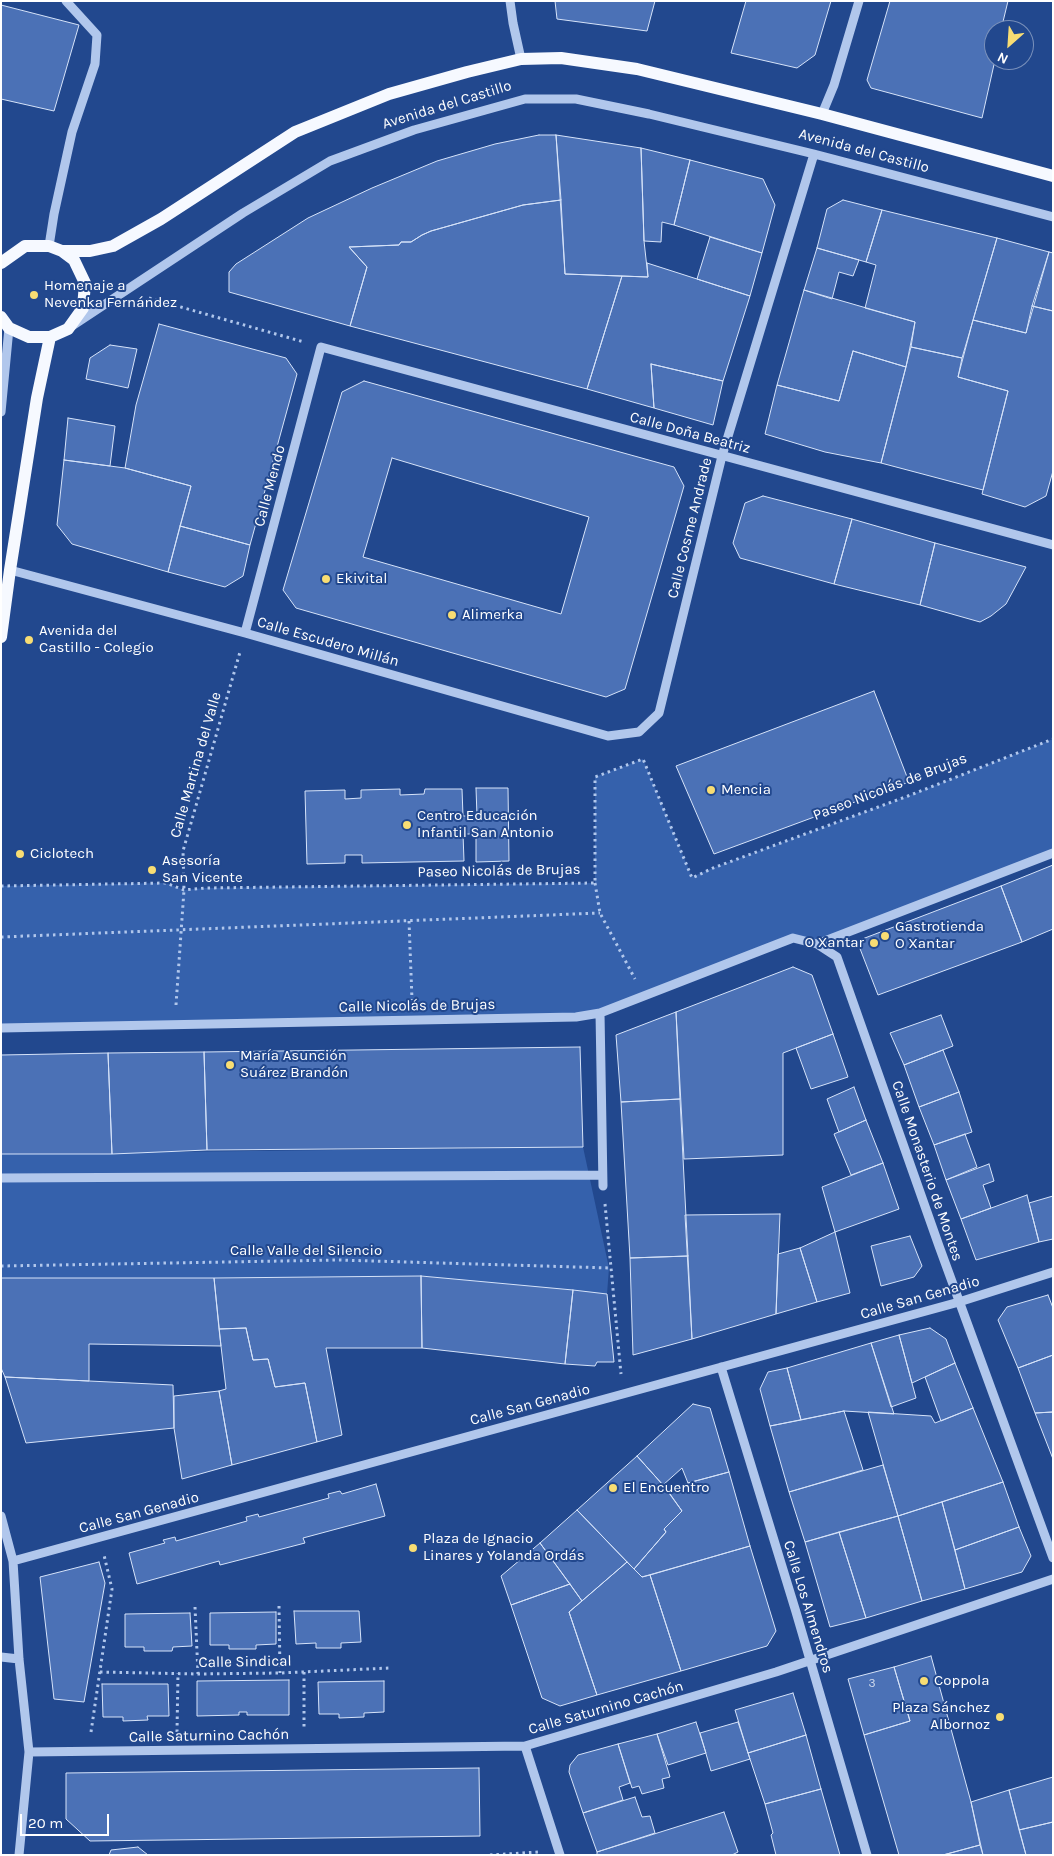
<!DOCTYPE html>
<html>
<head>
<meta charset="utf-8">
<style>
  body { margin:0 }
  #map { position:relative; width:1054px; height:1856px; overflow:hidden; background:#22488e; font-family:Karla,sans-serif }
  canvas { display:block }
  .frame { position:absolute; inset:0; border:2px solid #fff; pointer-events:none }
  .north { position:absolute; left:984px; top:20px; width:50px; height:50px; box-sizing:border-box; background:#22488e; border:1px solid #7a91bb; border-radius:50%; rotate:206deg; font-size:14px; font-weight:700; line-height:20px; text-align:center; color:#fff }
  .north::after { content:''; display:block; margin:auto; width:18px; height:22px; background:#f8dd73; clip-path:polygon(50% 0,100% 100%,50% 72%,0 100%) }
  .scale { position:absolute; left:20px; top:1814px; width:89px; height:22px; box-sizing:border-box; border:2px solid #fff; border-top:0; padding-left:6px; font-size:15px; line-height:18px; white-space:nowrap; color:#fff; -webkit-text-stroke:4px #22488e; paint-order:stroke }
</style>
</head>
<body>
<div id="map">
<canvas width="1054" height="1856"></canvas>
<div class="frame"></div>
<div class="north">N</div>
<div class="scale">20 m</div>
</div>
<script>
const g = document.querySelector('canvas').getContext('2d');
g.lineJoin = 'round';
function fill(path, color) { g.fillStyle = color; g.fill(path, 'evenodd'); }
const toPath = rows => new Path2D(rows.map(r => 'M' + r).join(''));
function trace(path, color, width, dash) { g.strokeStyle = color; g.lineWidth = width; g.lineCap = dash ? 'butt' : 'round'; g.setLineDash(dash || []); g.stroke(path); }
function label(font, color, halo, rows, align = 'center') {
  g.font = font + ' Karla,sans-serif'; g.lineWidth = 4; g.setLineDash([]); g.textBaseline = 'middle'; g.strokeStyle = halo; g.fillStyle = color; for (const [text, x, y, turn = 0] of rows) {
    g.save(); g.translate(x, y); g.rotate((+turn || 0) * Math.PI / 180); g.textAlign = isNaN(turn) ? turn : align; if (halo) g.strokeText(text, 0, 0); g.fillText(text, 0, 0); g.restore();
  }
}
fill(toPath([
  [1053,739,1053,853,817,944,793,938,600,1013,1,1028,1,886,166,883,184,890,205,888,595,883,595,777,643,759,692,877,713,868,908,796],
  [583,1147,609,1268,607,1294,421,1276,214,1278,1,1278,1,1154]
]), '#3561ac');
const building = toPath([
  [555,1,655,1,647,31,557,19,555,1],
  [746,1,831,1,815,55,797,68,731,53,746,1],
  [890,1,1008,1,1001,30,994,30,995,60,982,118,871,88,867,80,890,1],
  [1,5,79,25,54,111,1,99,1,5],
  [539,135,556,135,561,200,523,205,431,231,422,235,411,242,401,242,399,245,349,247,367,267,350,326,229,292,229,272,236,264,308,218,372,188,437,161,495,144,539,135],
  [556,135,641,148,644,241,648,277,565,274,556,135],
  [641,148,690,160,674,225,662,222,661,242,644,241,641,148],
  [690,160,763,179,775,205,762,253,674,225,690,160],
  [561,200,565,274,622,276,587,389,350,326,367,267,349,247,399,245,401,242,411,242,422,235,431,231,523,205,561,200],
  [843,200,882,210,866,262,817,248,827,209,843,200],
  [882,210,997,238,962,358,911,347,915,322,865,308,876,265,866,262,882,210],
  [710,237,762,253,750,296,697,279,710,237],
  [997,238,1049,252,1026,333,973,320,997,238],
  [817,248,859,260,853,276,839,272,832,299,804,290,817,248],
  [1049,252,1053,253,1053,311,1032,306,1049,252],
  [647,263,750,296,723,381,651,364,654,408,587,389,622,276,648,277,647,263],
  [804,290,915,322,906,367,853,351,839,401,777,385,804,290],
  [1032,306,1053,311,1053,471,1046,496,1025,507,982,494,1008,391,958,377,973,320,1026,333,1032,306],
  [159,324,286,358,297,374,250,545,180,526,191,486,125,468,136,405,159,324],
  [110,345,137,349,128,388,86,379,90,358,110,345],
  [911,347,962,358,958,377,1008,391,983,490,881,463,911,347],
  [853,351,906,367,881,463,825,452,765,434,777,385,839,401,853,351],
  [651,364,723,381,713,425,654,408,651,364],
  [364,381,674,467,684,486,625,689,606,697,296,608,283,590,342,392,364,381],
  [392,458,589,517,561,614,363,557,392,458],
  [68,418,115,426,110,466,64,460,68,418],
  [64,460,125,468,191,486,168,572,72,544,57,525,64,460],
  [763,496,852,519,834,584,740,558,733,543,745,503,763,496],
  [852,519,935,543,920,605,834,584,852,519],
  [180,526,250,545,243,576,225,587,168,572,180,526],
  [935,543,1026,567,1006,604,991,616,980,622,920,605,935,543],
  [874,691,909,782,714,854,676,766,874,691],
  [476,788,508,788,509,861,476,862,476,834,463,834,464,861,362,863,362,855,345,855,345,863,307,864,305,791,345,790,345,799,361,798,361,790,400,789,400,795,424,794,425,789,462,789,463,816,477,816,476,788],
  [1053,865,1053,929,1022,942,1001,886,1053,865],
  [1001,886,1022,942,878,995,857,941,1001,886],
  [793,967,812,975,833,1034,783,1053,783,1155,684,1159,676,1012,793,967],
  [676,1012,680,1099,621,1102,616,1035,676,1012],
  [941,1015,953,1046,904,1065,890,1033,941,1015],
  [833,1034,848,1077,811,1089,796,1048,833,1034],
  [580,1047,583,1147,207,1150,204,1052,580,1047],
  [943,1050,959,1092,919,1107,904,1065,943,1050],
  [204,1052,207,1150,112,1154,108,1053,204,1052],
  [108,1053,112,1154,1,1154,1,1055,108,1053],
  [854,1087,866,1120,839,1132,827,1099,854,1087],
  [959,1092,972,1132,934,1145,919,1107,959,1092],
  [680,1099,688,1256,630,1258,621,1102,680,1099],
  [866,1120,883,1163,851,1175,834,1134,866,1120],
  [965,1134,977,1167,946,1180,934,1145,965,1134],
  [883,1163,899,1209,835,1232,822,1187,883,1163],
  [989,1164,994,1181,983,1185,991,1208,961,1219,946,1180,989,1164],
  [1027,1195,1039,1242,976,1260,961,1219,1027,1195],
  [1053,1196,1053,1239,1039,1242,1029,1203,1053,1196],
  [780,1214,776,1314,692,1339,685,1215,780,1214],
  [835,1232,850,1293,817,1302,800,1248,835,1232],
  [910,1236,922,1266,914,1277,881,1286,871,1246,910,1236],
  [800,1248,817,1302,776,1314,778,1254,800,1248],
  [688,1256,692,1339,633,1355,630,1258,688,1256],
  [421,1276,422,1348,326,1348,342,1435,317,1442,305,1383,275,1387,268,1359,253,1360,246,1328,219,1329,214,1278,421,1276],
  [421,1276,573,1290,565,1364,422,1348,421,1276],
  [1,1278,214,1278,221,1346,89,1344,89,1381,5,1377,1,1368,1,1278],
  [573,1290,607,1294,614,1362,597,1362,595,1366,565,1364,573,1290],
  [1048,1295,1053,1308,1053,1355,1018,1368,998,1320,1007,1307,1048,1295],
  [246,1328,253,1360,268,1359,275,1387,305,1383,317,1442,232,1465,219,1391,226,1389,219,1329,246,1328],
  [930,1328,946,1339,955,1363,912,1383,899,1335,930,1328],
  [899,1335,916,1398,891,1407,871,1343,899,1335],
  [871,1343,894,1414,844,1411,801,1420,787,1368,871,1343],
  [1053,1355,1053,1412,1035,1413,1018,1368,1053,1355],
  [955,1363,973,1408,941,1421,925,1377,955,1363],
  [787,1368,801,1420,770,1426,760,1389,768,1372,787,1368],
  [5,1377,173,1385,174,1428,26,1443,5,1377],
  [219,1391,232,1465,182,1479,174,1428,174,1396,219,1391],
  [693,1404,710,1408,729,1472,688,1483,682,1468,663,1485,637,1456,693,1404],
  [973,1408,1003,1482,898,1516,868,1412,931,1416,935,1423,973,1408],
  [844,1411,863,1470,789,1492,770,1426,844,1411],
  [1053,1412,1053,1459,1035,1413,1053,1412],
  [637,1456,663,1485,682,1511,664,1529,666,1532,634,1569,577,1510,637,1456],
  [883,1465,898,1516,805,1542,789,1492,883,1465],
  [729,1472,750,1546,642,1577,634,1569,666,1532,664,1529,682,1511,668,1491,688,1483,729,1472],
  [1003,1482,1019,1527,955,1550,942,1502,1003,1482],
  [376,1484,385,1516,303,1538,305,1543,220,1565,219,1561,137,1584,129,1553,165,1543,163,1540,175,1537,176,1541,247,1521,246,1517,258,1514,259,1517,329,1498,328,1494,340,1491,342,1494,376,1484],
  [942,1502,965,1589,922,1601,898,1516,942,1502],
  [577,1510,627,1562,582,1601,540,1543,577,1510],
  [898,1516,922,1601,866,1618,839,1532,898,1516],
  [1019,1527,1031,1556,1022,1572,965,1589,955,1550,1019,1527],
  [839,1532,866,1618,830,1627,805,1542,839,1532],
  [540,1543,570,1584,511,1605,501,1576,540,1543],
  [750,1546,776,1631,767,1646,681,1671,650,1575,750,1546],
  [99,1562,105,1583,84,1702,54,1699,40,1577,99,1562],
  [627,1562,642,1577,650,1575,681,1671,597,1695,569,1612,627,1562],
  [570,1584,582,1601,569,1612,597,1695,560,1706,542,1698,511,1605,570,1584],
  [294,1611,359,1611,361,1642,341,1643,341,1648,316,1648,316,1643,296,1644,294,1611],
  [276,1612,276,1644,256,1645,256,1649,229,1649,229,1645,210,1645,210,1613,276,1612],
  [190,1613,192,1646,173,1647,172,1651,144,1651,144,1647,125,1647,125,1614,190,1613],
  [931,1656,971,1802,980,1845,943,1855,899,1855,864,1735,910,1721,894,1667,931,1656],
  [894,1667,910,1721,864,1735,848,1679,894,1667],
  [289,1680,289,1715,247,1715,247,1712,239,1712,239,1715,197,1716,197,1681,289,1680],
  [384,1681,384,1712,364,1713,364,1717,339,1718,339,1714,319,1714,318,1682,384,1681],
  [102,1684,168,1684,169,1716,147,1716,148,1720,123,1721,123,1717,103,1717,102,1684],
  [793,1693,806,1735,748,1753,735,1710,793,1693],
  [696,1722,706,1753,668,1765,657,1734,696,1722],
  [738,1722,750,1759,711,1771,700,1733,738,1722],
  [657,1734,670,1777,662,1779,664,1788,642,1794,639,1786,632,1788,618,1744,657,1734],
  [806,1735,821,1789,765,1804,748,1753,806,1735],
  [618,1744,630,1783,619,1787,623,1800,583,1813,569,1772,570,1765,578,1755,618,1744],
  [479,1768,480,1836,90,1841,66,1819,66,1773,479,1768],
  [1053,1777,1053,1822,1019,1830,1009,1790,1053,1777],
  [821,1789,840,1855,776,1855,771,1835,773,1833,765,1804,821,1789],
  [1009,1790,1026,1855,983,1855,971,1802,1009,1790],
  [635,1797,642,1817,650,1816,655,1833,597,1852,583,1813,635,1797],
  [724,1812,738,1852,732,1855,597,1855,597,1852,724,1812],
  [1053,1822,1053,1855,1026,1855,1019,1830,1053,1822],
  [980,1845,983,1855,943,1855,980,1845],
  [138,1847,148,1855,109,1855,111,1850,138,1847]
]);
fill(building, '#4b71b6');
trace(building, '#d6e3f9', 1);
trace(toPath([
  [149,298,304,342],
  [595,883,600,913,635,979],
  [1,886,166,883,184,890,205,888,595,883,595,777,643,759,692,878,713,868,908,796,1053,739],
  [409,921,412,1000],
  [1,937,600,913],
  [176,1005,184,890,183,851,240,652],
  [605,1204,621,1374],
  [1,1266,338,1260,611,1268],
  [279,1606,280,1673],
  [195,1607,198,1674],
  [100,1672,198,1674,280,1673,390,1668],
  [304,1672,304,1730],
  [91,1732,112,1589,104,1555],
  [177,1732,178,1673],
  [490,1855,539,1852]
]), '#b1c7ec', 3, [2.5, 4]);
trace(toPath([
  [510,1,513,23,521,59],
  [822,114,834,85,859,1],
  [49,246,54,214,72,132,95,64,97,35,66,1],
  [72,326,243,213,330,161,414,130,525,99,576,99,649,114,814,154,1053,217],
  [1,412,9,328],
  [10,570,245,633,608,736,639,732,659,713,722,456,814,154],
  [245,633,321,347,1053,545],
  [817,944,1053,853],
  [600,1013,603,1186],
  [1,1028,576,1017,600,1013,793,938,817,944,837,957,939,1246,1053,1558],
  [1,1178,602,1175],
  [721,1367,796,1612,867,1855],
  [1,1516,13,1561,19,1659,29,1752,19,1855],
  [13,1561,959,1302,1053,1272],
  [1,1657,19,1659],
  [525,1746,560,1855],
  [29,1752,525,1746,776,1672,1053,1579]
]), '#b1c7ec', 9);
trace(toPath([
  [62,251,90,251,113,246,161,219,295,132,389,94,467,72,521,59,561,58,637,69,822,114,1053,176],
  [1,263,25,246,49,246,62,251,74,260,85,283,83,308,68,329,50,337,29,337,9,328,1,317],
  [1,637,10,570,37,398,50,337]
]), '#f6f9ff', 12);
for (const [x, y, r, color] of [
  [34,295,5,"#f8dd73"],
  [326,579,5,"#f8dd73"],
  [452,615,5,"#f8dd73"],
  [29,640,5,"#f8dd73"],
  [711,790,5,"#f8dd73"],
  [407,825,5,"#f8dd73"],
  [20,854,5,"#f8dd73"],
  [152,870,5,"#f8dd73"],
  [885,936,5,"#f8dd73"],
  [874,943,5,"#f8dd73"],
  [230,1065,5,"#f8dd73"],
  [613,1488,5,"#f8dd73"],
  [413,1548,5,"#f8dd73"],
  [924,1681,5,"#f8dd73"],
  [1000,1717,5,"#f8dd73"]
]) { const dot = new Path2D(); dot.arc(x, y, r, 0, 2 * Math.PI); g.fillStyle = color; g.fill(dot); trace(dot, '#22488e', 2); }
label('12px', '#d2dced', null, [
  ["3",872,1684]
]);
label('15px', '#fff', '#22488e', [
  ["Avenida del Castillo",447,105,-17],
  ["Avenida del Castillo",864,151,15],
  ["Calle Doña Beatriz",690,433,15],
  ["Calle Mendo",270,486,-75],
  ["Calle Cosme Andrade",690,528,-76],
  ["Calle Escudero Millán",328,642,16],
  ["Calle Martina del Valle",196,765,-74],
  ["Paseo Nicolás de Brujas",890,787,-21],
  ["Paseo Nicolás de Brujas",499,871,-1],
  ["Calle Nicolás de Brujas",417,1006,-1],
  ["Calle Monasterio de Montes",927,1171,71],
  ["Calle Valle del Silencio",306,1251],
  ["Calle San Genadio",920,1298,-16],
  ["Calle San Genadio",530,1405,-15],
  ["Calle San Genadio",139,1513,-15],
  ["Calle Los Almendros",808,1607,73],
  ["Calle Sindical",245,1662,-1],
  ["Calle Saturnino Cachón",606,1708,-16],
  ["Calle Saturnino Cachón",209,1736,-1]
]);
label('15px', '#fff', '#22488e', [
  ["Homenaje a",44,286],
  ["Nevenka Fernández",44,303],
  ["Ekivital",336,579],
  ["Alimerka",462,615],
  ["Avenida del",39,631],
  ["Castillo - Colegio",39,648],
  ["Mencia",721,790],
  ["Centro Educación",417,816],
  ["Infantil San Antonio",417,833],
  ["Ciclotech",30,854],
  ["Asesoría",162,861],
  ["San Vicente",162,878],
  ["Gastrotienda",895,927],
  ["O Xantar",895,944],
  ["O Xantar",864,943,"right"],
  ["María Asunción",240,1056],
  ["Suárez Brandón",240,1073],
  ["El Encuentro",623,1488],
  ["Plaza de Ignacio",423,1539],
  ["Linares y Yolanda Ordás",423,1556],
  ["Coppola",934,1681],
  ["Plaza Sánchez",990,1708,"right"],
  ["Albornoz",990,1725,"right"]
], 'left');
</script>
</body>
</html>
